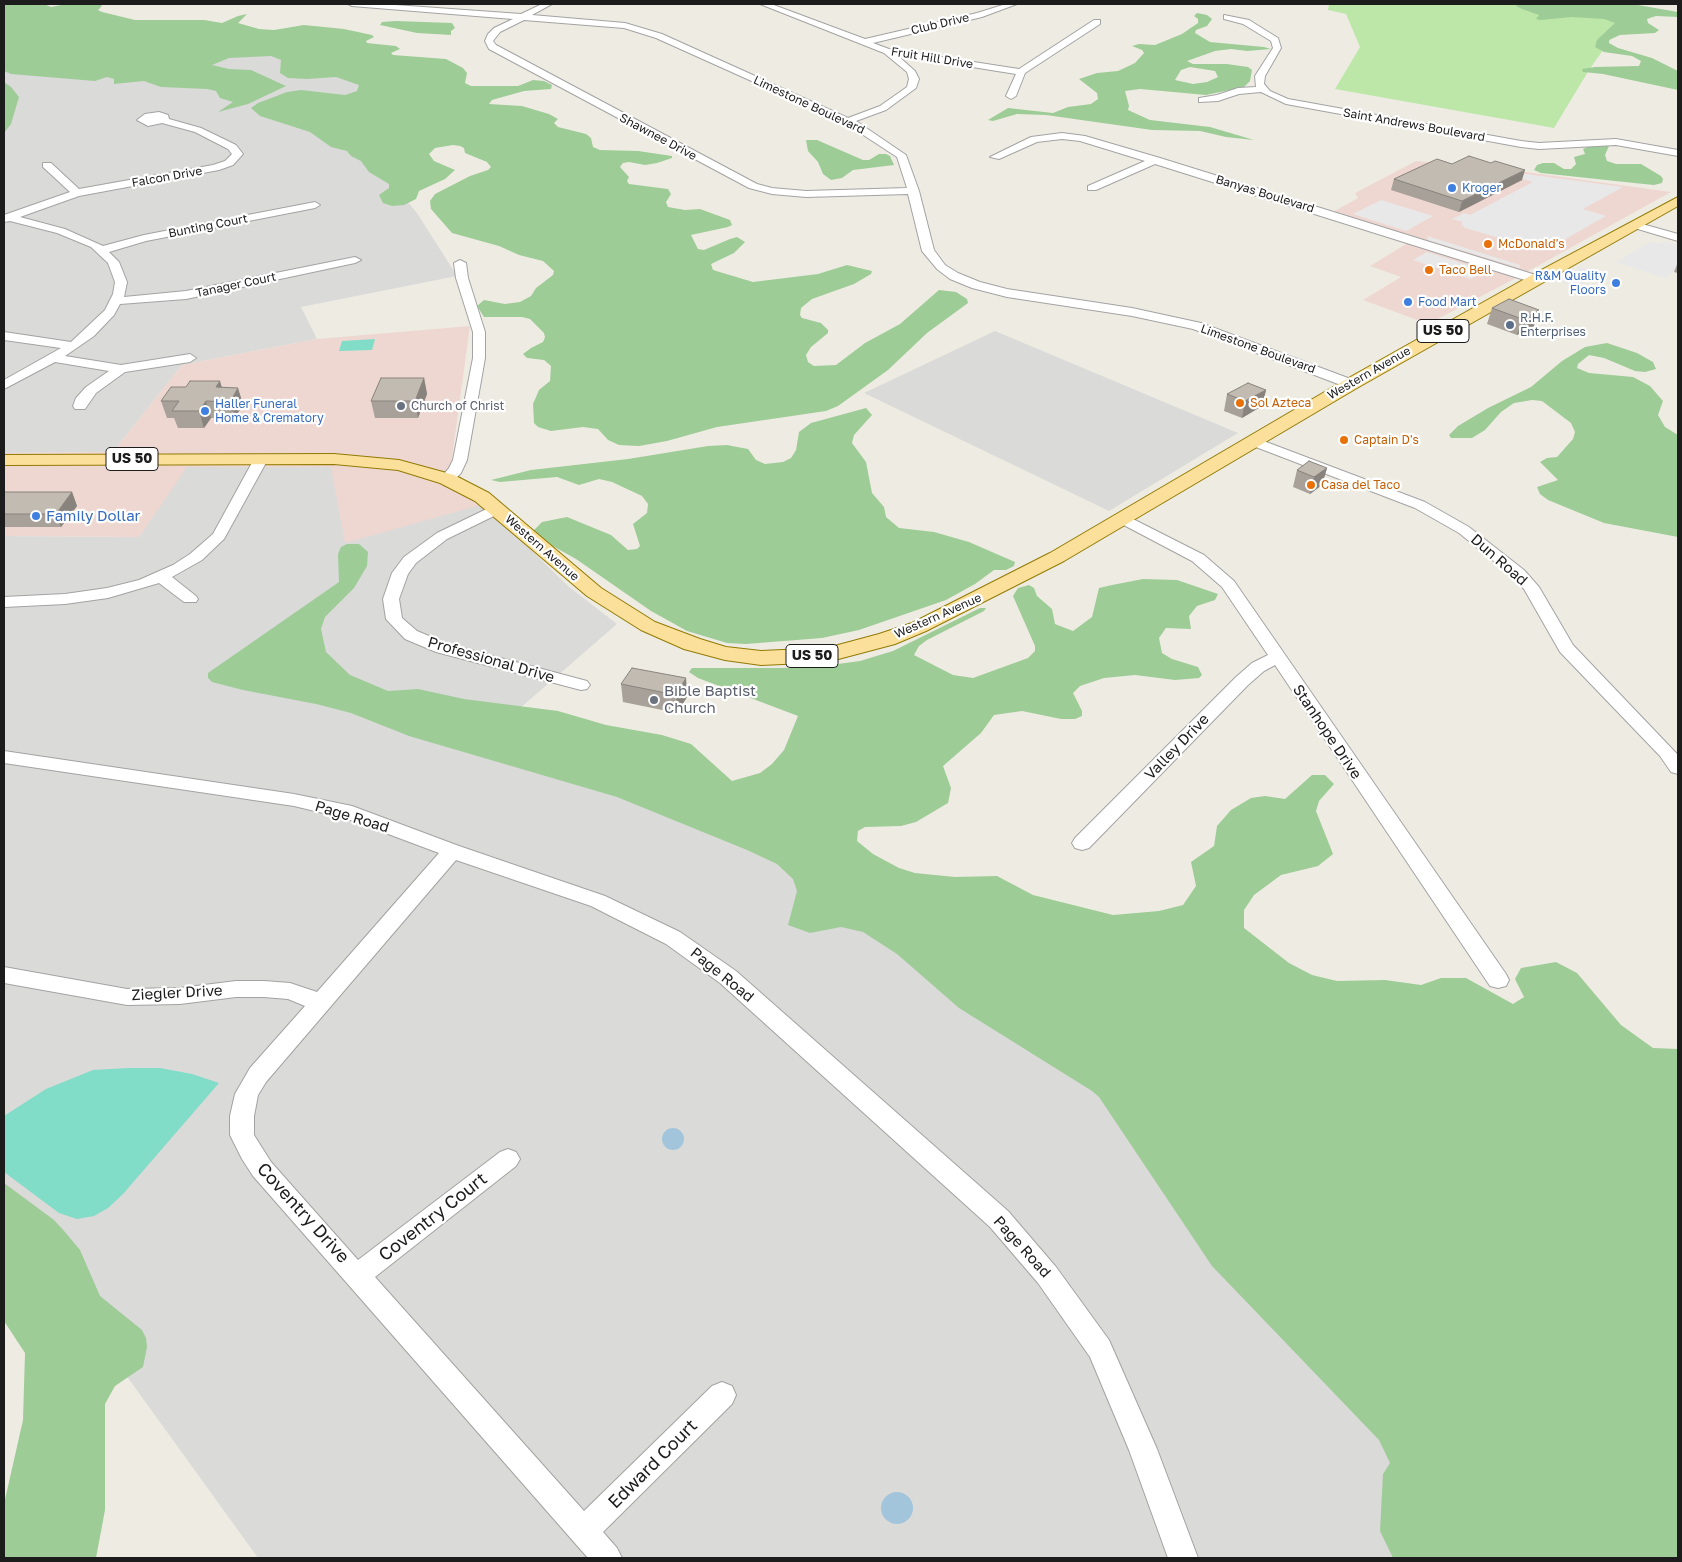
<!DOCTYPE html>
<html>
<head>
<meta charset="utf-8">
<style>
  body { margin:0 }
  #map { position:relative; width:1682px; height:1562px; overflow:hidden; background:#eeece2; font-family:"Golos Text",sans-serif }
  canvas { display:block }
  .frame { position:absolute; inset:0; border:5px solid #1c1c1c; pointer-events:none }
</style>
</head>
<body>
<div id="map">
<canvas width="1682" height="1562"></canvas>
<div class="frame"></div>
</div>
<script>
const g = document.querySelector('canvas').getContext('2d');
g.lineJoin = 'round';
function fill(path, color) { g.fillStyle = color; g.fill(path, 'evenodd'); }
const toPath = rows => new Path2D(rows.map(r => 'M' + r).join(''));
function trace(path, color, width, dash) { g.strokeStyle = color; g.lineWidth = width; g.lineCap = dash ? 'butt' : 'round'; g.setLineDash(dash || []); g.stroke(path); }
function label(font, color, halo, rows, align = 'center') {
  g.font = font + ' "Golos Text",sans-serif'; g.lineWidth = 4.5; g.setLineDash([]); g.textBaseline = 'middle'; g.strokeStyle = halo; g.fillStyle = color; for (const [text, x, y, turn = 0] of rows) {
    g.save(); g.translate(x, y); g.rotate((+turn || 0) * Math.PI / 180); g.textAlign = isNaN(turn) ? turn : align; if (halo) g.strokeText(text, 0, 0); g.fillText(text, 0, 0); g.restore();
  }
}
fill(toPath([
  [250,46,428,73,342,124,417,213,457,276,301,307,317,339,182,365,113,452,4,453,4,57],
  [995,331,1238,433,1109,511,864,393],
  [186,467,331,467,484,504,568,586,617,624,481,742,731,818,1119,1085,1486,1558,258,1558,32,1245,4,1228,4,536,139,537]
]), '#dadad9');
fill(toPath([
  [1416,161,1497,168,1671,192,1516,278,1428,324,1363,300,1401,277,1370,266,1416,238,1333,212,1358,198,1355,193],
  [470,326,451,465,484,504,345,543,331,467,187,467,139,537,4,536,4,453,113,452,182,365,317,339]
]), '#efd7d1');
fill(toPath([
  [1329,4,1552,4,1624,20,1589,70,1554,128,1335,89,1360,47,1346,14,1328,10]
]), '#bde7a8');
fill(toPath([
  [4,4,44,4,51,7,66,4,100,4,102,6,98,10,102,12,135,20,204,20,222,23,238,16,247,14,238,23,259,29,274,30,304,25,344,29,372,35,374,37,366,41,367,43,396,46,400,49,391,53,393,55,446,59,463,68,467,73,465,83,471,86,518,86,533,80,544,81,552,85,551,89,524,91,492,100,489,104,522,106,549,114,558,119,554,123,558,127,586,134,591,138,593,147,600,150,638,151,672,156,672,158,657,163,645,165,629,162,623,163,620,167,629,177,627,181,629,184,668,189,671,194,666,202,668,207,685,210,700,209,730,220,732,225,728,227,691,235,698,249,704,250,730,239,737,237,745,242,734,253,711,264,713,270,753,282,818,274,847,265,872,271,871,274,854,284,812,299,801,308,800,315,802,318,821,323,828,330,828,333,811,347,806,355,808,362,814,366,836,365,865,343,900,324,939,290,956,292,967,299,968,303,927,333,888,370,838,406,826,411,717,427,667,441,639,446,619,445,608,440,598,429,583,427,551,431,538,427,534,423,533,404,539,390,550,381,551,366,544,360,527,358,523,354,531,348,543,342,545,337,544,333,530,319,522,317,484,317,477,306,484,300,505,304,520,302,531,296,536,288,553,275,554,271,543,261,519,255,499,246,452,233,431,209,430,201,435,194,470,176,488,170,491,167,487,162,465,153,464,148,460,146,453,145,435,148,429,154,434,161,455,170,445,179,419,191,416,199,404,205,392,206,383,203,379,195,389,188,389,184,369,172,361,161,351,156,347,151,331,147,310,132,260,116,251,108,258,103,287,92,301,90,345,95,357,91,359,85,336,77,307,79,288,78,280,73,281,60,271,56,229,58,212,65,229,69,251,70,286,86,248,104,218,112,233,102,220,98,216,91,207,89,161,87,144,81,114,84,114,79,107,77,95,81,11,74,4,71],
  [1518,4,1632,4,1678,12,1678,17,1656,16,1647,19,1648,23,1659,30,1655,33,1620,35,1609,40,1609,43,1618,48,1652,58,1678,71,1678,90,1603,74,1583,72,1582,69,1595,67,1639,66,1641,61,1632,56,1604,52,1595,47,1597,40,1615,23,1604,19,1572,17,1540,20,1536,19,1539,15,1522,9,1516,6],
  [1197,13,1207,15,1212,19,1207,26,1196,30,1195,33,1210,42,1264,47,1271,49,1247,51,1231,49,1215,51,1187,61,1193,64,1227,64,1248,67,1252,70,1250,81,1244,87,1206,95,1140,89,1125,91,1129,106,1128,110,1150,120,1210,127,1254,140,1226,137,1200,131,1152,130,1046,115,1017,114,993,121,988,120,1008,108,1053,113,1068,107,1091,104,1098,99,1097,93,1079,79,1097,73,1118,71,1135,63,1144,53,1142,50,1132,46,1139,44,1155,45,1182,34,1198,23,1198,19,1194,16],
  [1190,67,1215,71,1218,77,1207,82,1193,84,1175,80,1181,70],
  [396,21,452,23,455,28,451,31,451,35,417,33,380,25,382,22],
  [4,82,11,87,19,97,11,124,4,133],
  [806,140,817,140,863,160,869,160,879,154,886,154,890,156,894,165,853,170,842,178,831,180,823,174,818,162,808,151],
  [1592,145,1609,146,1605,155,1607,161,1616,164,1641,164,1661,176,1663,179,1662,183,1654,185,1634,183,1541,173,1534,170,1537,165,1543,163,1554,163,1564,169,1571,169,1576,164,1574,157,1585,154,1583,149],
  [1607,343,1637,353,1653,362,1656,369,1645,372,1635,371,1604,358,1589,355,1578,364,1577,368,1589,373,1633,377,1650,386,1663,401,1658,415,1665,427,1678,435,1678,537,1604,523,1548,500,1540,494,1537,487,1558,480,1540,462,1547,458,1557,457,1573,439,1575,432,1571,423,1542,401,1532,400,1514,403,1501,412,1485,430,1472,438,1451,438,1449,435,1458,426,1488,408,1531,387,1562,361,1585,347],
  [866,408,872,415,854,435,852,443,866,462,872,493,884,507,886,517,899,528,934,532,969,542,1015,562,1014,566,1006,570,994,570,975,584,946,600,859,630,822,638,746,644,727,643,687,631,651,611,576,559,535,536,533,531,542,522,567,517,611,535,628,550,637,549,640,546,633,524,647,513,648,504,642,496,612,482,599,479,579,485,557,477,500,482,491,480,531,470,628,459,708,446,727,445,748,449,756,460,765,464,783,462,791,458,796,450,799,432,811,423],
  [347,544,359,544,368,552,367,566,354,588,325,617,321,629,326,652,350,675,388,691,418,689,464,699,558,711,606,725,662,735,691,744,732,781,760,773,772,764,784,750,798,716,698,678,689,672,692,668,808,668,860,661,893,651,980,608,986,608,984,611,927,640,919,646,914,655,953,675,973,678,1028,658,1035,651,1035,646,1013,596,1018,588,1029,585,1034,588,1037,596,1052,609,1055,624,1073,631,1092,617,1099,588,1112,585,1143,579,1177,580,1218,594,1215,600,1197,606,1189,616,1191,629,1166,628,1159,638,1162,653,1172,659,1198,667,1202,675,1199,678,1175,680,1135,675,1104,678,1080,686,1073,693,1082,711,1082,716,1075,719,1061,719,1022,711,994,715,981,733,943,766,951,788,948,803,916,822,901,826,865,827,858,831,857,841,873,854,899,868,915,873,955,877,997,876,1033,895,1113,915,1159,911,1183,905,1196,886,1191,862,1214,846,1217,826,1231,810,1251,798,1265,796,1285,799,1312,775,1325,775,1334,784,1319,801,1316,811,1333,854,1318,866,1281,875,1254,895,1244,910,1244,928,1289,963,1312,975,1337,981,1385,980,1421,985,1441,978,1466,978,1513,1004,1524,997,1515,979,1521,968,1556,962,1577,973,1621,1025,1653,1048,1678,1049,1678,1558,1393,1558,1380,1531,1383,1474,1390,1463,1379,1440,1212,1266,1099,1097,1092,1091,959,1008,897,954,863,932,841,927,810,933,788,925,797,891,793,879,777,864,747,850,617,797,409,736,351,713,316,704,243,690,212,682,208,678,208,673,339,582,338,554,341,547],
  [4,1183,54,1220,65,1232,80,1250,100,1296,142,1330,146,1338,147,1347,143,1367,115,1386,105,1404,105,1510,96,1558,4,1558,4,1504,23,1420,25,1353,4,1321]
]), '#9ecc97');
fill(toPath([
  [375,339,372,350,339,351,342,341],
  [128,1068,160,1068,192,1074,219,1083,123,1194,108,1208,94,1216,77,1219,59,1213,4,1172,4,1116,46,1089,93,1070]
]), '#81dcc8');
fill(toPath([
  [1488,169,1623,187,1583,209,1606,216,1548,249,1527,242,1531,247,1465,228,1461,224,1463,222,1452,219,1464,213,1470,215,1533,182],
  [1381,200,1433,216,1406,231,1353,214],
  [1427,236,1520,265,1520,268,1428,240],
  [1665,241,1678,245,1678,269,1665,278,1616,262,1650,242,1659,244],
  [1427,252,1486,271,1471,279,1413,260],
  [1581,267,1601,274,1577,287,1556,280]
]), '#e8e8e8');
fill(toPath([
  '662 1139a11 11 0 1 1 22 0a11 11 0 1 1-22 0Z',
  '881 1508a16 16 0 1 1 32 0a16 16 0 1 1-32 0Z'
]), '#a3c5db');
const minor = toPath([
  [348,4,381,4,521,14,542,4,552,4,532,15,625,23,662,34,848,118,880,106,907,87,909,79,907,72,884,53,760,4,771,4,865,39,977,13,1006,4,1017,4,982,17,873,43,889,49,1019,69,1094,20,1100,20,1100,24,1025,73,1016,96,1011,99,1006,96,1016,74,897,55,915,71,919,79,916,88,886,110,856,121,906,155,919,191,934,250,945,265,958,273,980,282,1007,289,1132,308,1201,323,1356,381,1358,384,1356,387,1346,387,1193,329,1132,316,1007,297,972,288,950,279,937,269,922,251,908,194,806,197,772,194,749,188,489,49,485,41,488,34,494,28,513,19,352,6,348,4],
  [524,20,624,28,656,38,845,123,897,157,907,188,806,191,772,188,757,184,496,45,493,41,500,32,524,20],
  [1224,15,1249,20,1278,38,1281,48,1265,76,1264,84,1270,91,1288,99,1521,141,1539,143,1616,139,1678,150,1678,156,1616,145,1539,149,1521,147,1286,104,1261,92,1239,94,1218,101,1199,102,1199,98,1217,95,1238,88,1256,87,1255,76,1273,48,1271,41,1243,24,1224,19,1224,15],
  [159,112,168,115,169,119,201,128,236,145,243,154,233,165,219,170,79,196,20,217,65,229,103,246,144,235,315,202,320,205,315,208,146,241,109,252,119,262,127,282,124,297,186,291,355,257,361,260,355,263,186,299,120,304,114,315,94,336,65,356,121,365,190,354,196,358,190,362,125,372,96,393,85,409,75,409,73,406,76,398,86,387,109,371,55,362,4,389,4,380,61,348,4,340,4,332,71,342,105,310,113,294,115,282,108,263,91,247,57,233,10,221,4,222,4,215,70,192,43,167,43,163,51,163,79,189,213,165,225,161,232,154,228,149,195,132,162,123,148,126,137,120,145,114,159,112],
  [1062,133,1085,136,1160,158,1539,276,1541,279,1535,283,1531,282,1155,164,1096,190,1088,190,1088,186,1145,161,1080,141,1062,139,1037,142,999,159,990,157,1031,137,1062,133],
  [1635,222,1678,234,1678,241,1631,227,1631,223,1635,222],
  [460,260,466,263,468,278,485,332,485,358,467,460,461,473,452,482,447,483,440,479,449,468,453,460,473,358,473,332,456,278,454,263,460,260],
  [1253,437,1425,502,1469,527,1524,570,1539,587,1573,645,1678,755,1678,774,1671,772,1660,756,1560,652,1524,589,1512,576,1459,533,1415,508,1248,444,1246,441,1253,437],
  [261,455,268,459,224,539,202,560,172,577,196,596,198,599,196,602,184,602,159,583,108,598,65,604,4,607,4,597,65,594,107,588,139,580,173,565,190,554,213,534,254,459,261,455],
  [497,504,505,509,502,512,447,539,416,563,408,574,399,599,402,618,417,631,448,644,587,681,590,685,587,689,581,690,436,652,405,639,386,619,383,599,392,573,404,557,437,533,497,504],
  [1123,514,1204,555,1234,581,1506,974,1509,980,1506,986,1498,988,1490,986,1275,665,1264,671,1248,685,1089,848,1082,850,1075,848,1072,843,1075,838,1236,677,1252,663,1268,655,1222,587,1192,561,1118,522,1115,519,1123,514],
  [4,751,294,794,352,806,459,846,605,896,680,932,736,971,1008,1211,1056,1267,1109,1340,1157,1449,1198,1558,1168,1558,1129,1450,1090,1357,1038,1283,990,1227,720,983,666,944,591,906,456,860,266,1082,258,1095,254,1116,254,1135,271,1162,358,1260,500,1152,508,1149,516,1152,520,1159,516,1166,375,1277,584,1511,712,1386,722,1382,732,1386,736,1395,732,1404,603,1532,617,1548,622,1558,588,1558,253,1176,242,1159,230,1135,230,1116,235,1094,250,1068,305,1006,288,999,264,997,236,997,180,1004,127,1005,4,983,4,967,127,989,180,988,236,981,264,981,290,983,317,992,439,853,348,819,294,806,4,763,4,751]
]);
const major = toPath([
  [1678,197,1678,206,1357,388,1064,561,926,631,895,644,827,662,761,665,725,660,684,649,641,630,587,596,475,501,440,483,398,470,334,464,4,465,4,455,334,454,399,460,454,475,489,493,601,588,655,622,700,639,726,647,761,651,827,648,879,634,912,623,1050,553,1345,380,1530,276,1678,197]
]);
trace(minor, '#a3a3a3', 2);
trace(major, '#927a03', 2);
fill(minor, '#fff');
fill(major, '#fae09b');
fill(toPath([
  [1452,164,1522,180,1459,212,1391,190,1394,179],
  [1678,262,1678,273,1674,272],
  [1509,299,1534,326,1517,335,1487,324,1492,308],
  [424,378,427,394,418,418,375,418,371,401],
  [222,387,243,404,235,418,211,418,204,428,178,428,174,418,167,418,161,401],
  [1266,390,1262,406,1242,418,1224,411,1227,394],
  [1327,468,1322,485,1310,494,1293,487,1297,470],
  [4,492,72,492,77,506,61,527,4,527],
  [686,678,687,697,677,713,623,702,621,684]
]), '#a7a199');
fill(toPath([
  [1525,170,1522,180,1459,212,1462,201],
  [1539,310,1534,326,1517,335,1522,319],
  [424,378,427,394,418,418,415,401],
  [220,381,225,398,216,387],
  [238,388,243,404,235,418,230,402],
  [1266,390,1262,406,1242,418,1245,401],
  [206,401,211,418,204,428,199,411],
  [1327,468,1322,485,1310,494,1314,477],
  [72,492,77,506,61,527,56,514],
  [686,678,687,697,677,713,676,695]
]), '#88837d');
const building = toPath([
  [1469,156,1491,163,1495,161,1525,170,1462,201,1394,179,1437,159,1452,164,1469,156],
  [1509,299,1539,310,1522,319,1492,308,1509,299],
  [381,378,424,378,415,401,371,401,381,378],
  [190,381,220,381,216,387,238,388,230,402,206,401,199,411,172,411,179,401,161,401,171,387,186,387,190,381],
  [1248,383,1266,390,1245,401,1227,394,1248,383],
  [1309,461,1327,468,1314,477,1297,470,1309,461],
  [4,492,72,492,56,514,4,514,4,492],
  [632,668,686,678,676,695,621,684,632,668]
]);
fill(building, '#c2bbb2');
trace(building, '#88837d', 1);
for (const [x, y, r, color] of [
  [1452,188,5,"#3f7fe0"],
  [1488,244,5,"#e8710a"],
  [1429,270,5,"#e8710a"],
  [1616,283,5,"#3f7fe0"],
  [1408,302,5,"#3f7fe0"],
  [1510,325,5,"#5c6f8a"],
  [1240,403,5,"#e8710a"],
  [401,406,5,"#6b7280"],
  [205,411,5,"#3f7fe0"],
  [1344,440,5,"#e8710a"],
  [1311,485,5,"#e8710a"],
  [36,516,5,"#3f7fe0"],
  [654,700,5,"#6b7280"]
]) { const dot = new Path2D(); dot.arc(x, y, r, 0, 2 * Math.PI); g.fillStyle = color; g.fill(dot); trace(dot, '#fff', 2); }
label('12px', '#1c1c1c', '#fff', [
  ["Club Drive",940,24,-13],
  ["Fruit Hill Drive",932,58,9],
  ["Limestone Boulevard",809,105,25],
  ["Saint Andrews Boulevard",1414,125,10],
  ["Shawnee Drive",658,137,28],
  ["Falcon Drive",167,177,-10],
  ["Banyas Boulevard",1265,194,17],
  ["Bunting Court",208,226,-11],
  ["Tanager Court",236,285,-12],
  ["Limestone Boulevard",1258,349,20],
  ["Western Avenue",1369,373,-30],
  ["Western Avenue",542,548,41],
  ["Western Avenue",938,616,-24]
]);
label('12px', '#366cbe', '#fff', [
  ["Kroger",1462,188],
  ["R&M Quality",1606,276,"right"],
  ["Floors",1606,290,"right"],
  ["Food Mart",1418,302],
  ["Haller Funeral",215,404],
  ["Home & Crematory",215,418]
], 'left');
label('12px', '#c56008', '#fff', [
  ["McDonald's",1498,244],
  ["Taco Bell",1439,270],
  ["Sol Azteca",1250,403],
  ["Captain D's",1354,440],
  ["Casa del Taco",1321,485]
], 'left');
label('12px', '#4e5e75', '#fff', [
  ["R.H.F.",1520,318],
  ["Enterprises",1520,332]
], 'left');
label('12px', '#5b616d', '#fff', [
  ["Church of Christ",411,406]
], 'left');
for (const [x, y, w] of [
  [1443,331,52],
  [132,459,52],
  [812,656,52]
]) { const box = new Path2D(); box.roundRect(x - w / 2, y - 11.5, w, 23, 4); g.fillStyle = '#fff'; g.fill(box); trace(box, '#1c1c1c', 1); }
label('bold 14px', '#1c1c1c', null, [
  ["US 50",1443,331],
  ["US 50",132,459],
  ["US 50",812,656]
]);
label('15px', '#366cbe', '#fff', [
  ["Family Dollar",46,516]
], 'left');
label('15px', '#1c1c1c', '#fff', [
  ["Dun Road",1499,560,41],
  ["Professional Drive",491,660,16],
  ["Stanhope Drive",1327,732,56],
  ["Valley Drive",1177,747,-46],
  ["Page Road",352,817,17],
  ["Page Road",722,975,39],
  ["Ziegler Drive",177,993,-3],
  ["Page Road",1022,1247,48]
]);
label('15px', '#5b616d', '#fff', [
  ["Bible Baptist",664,691],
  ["Church",664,708]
], 'left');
label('18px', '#1c1c1c', '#fff', [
  ["Coventry Drive",303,1213,48],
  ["Coventry Court",433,1217,-38],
  ["Edward Court",653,1464,-45]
]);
</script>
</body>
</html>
